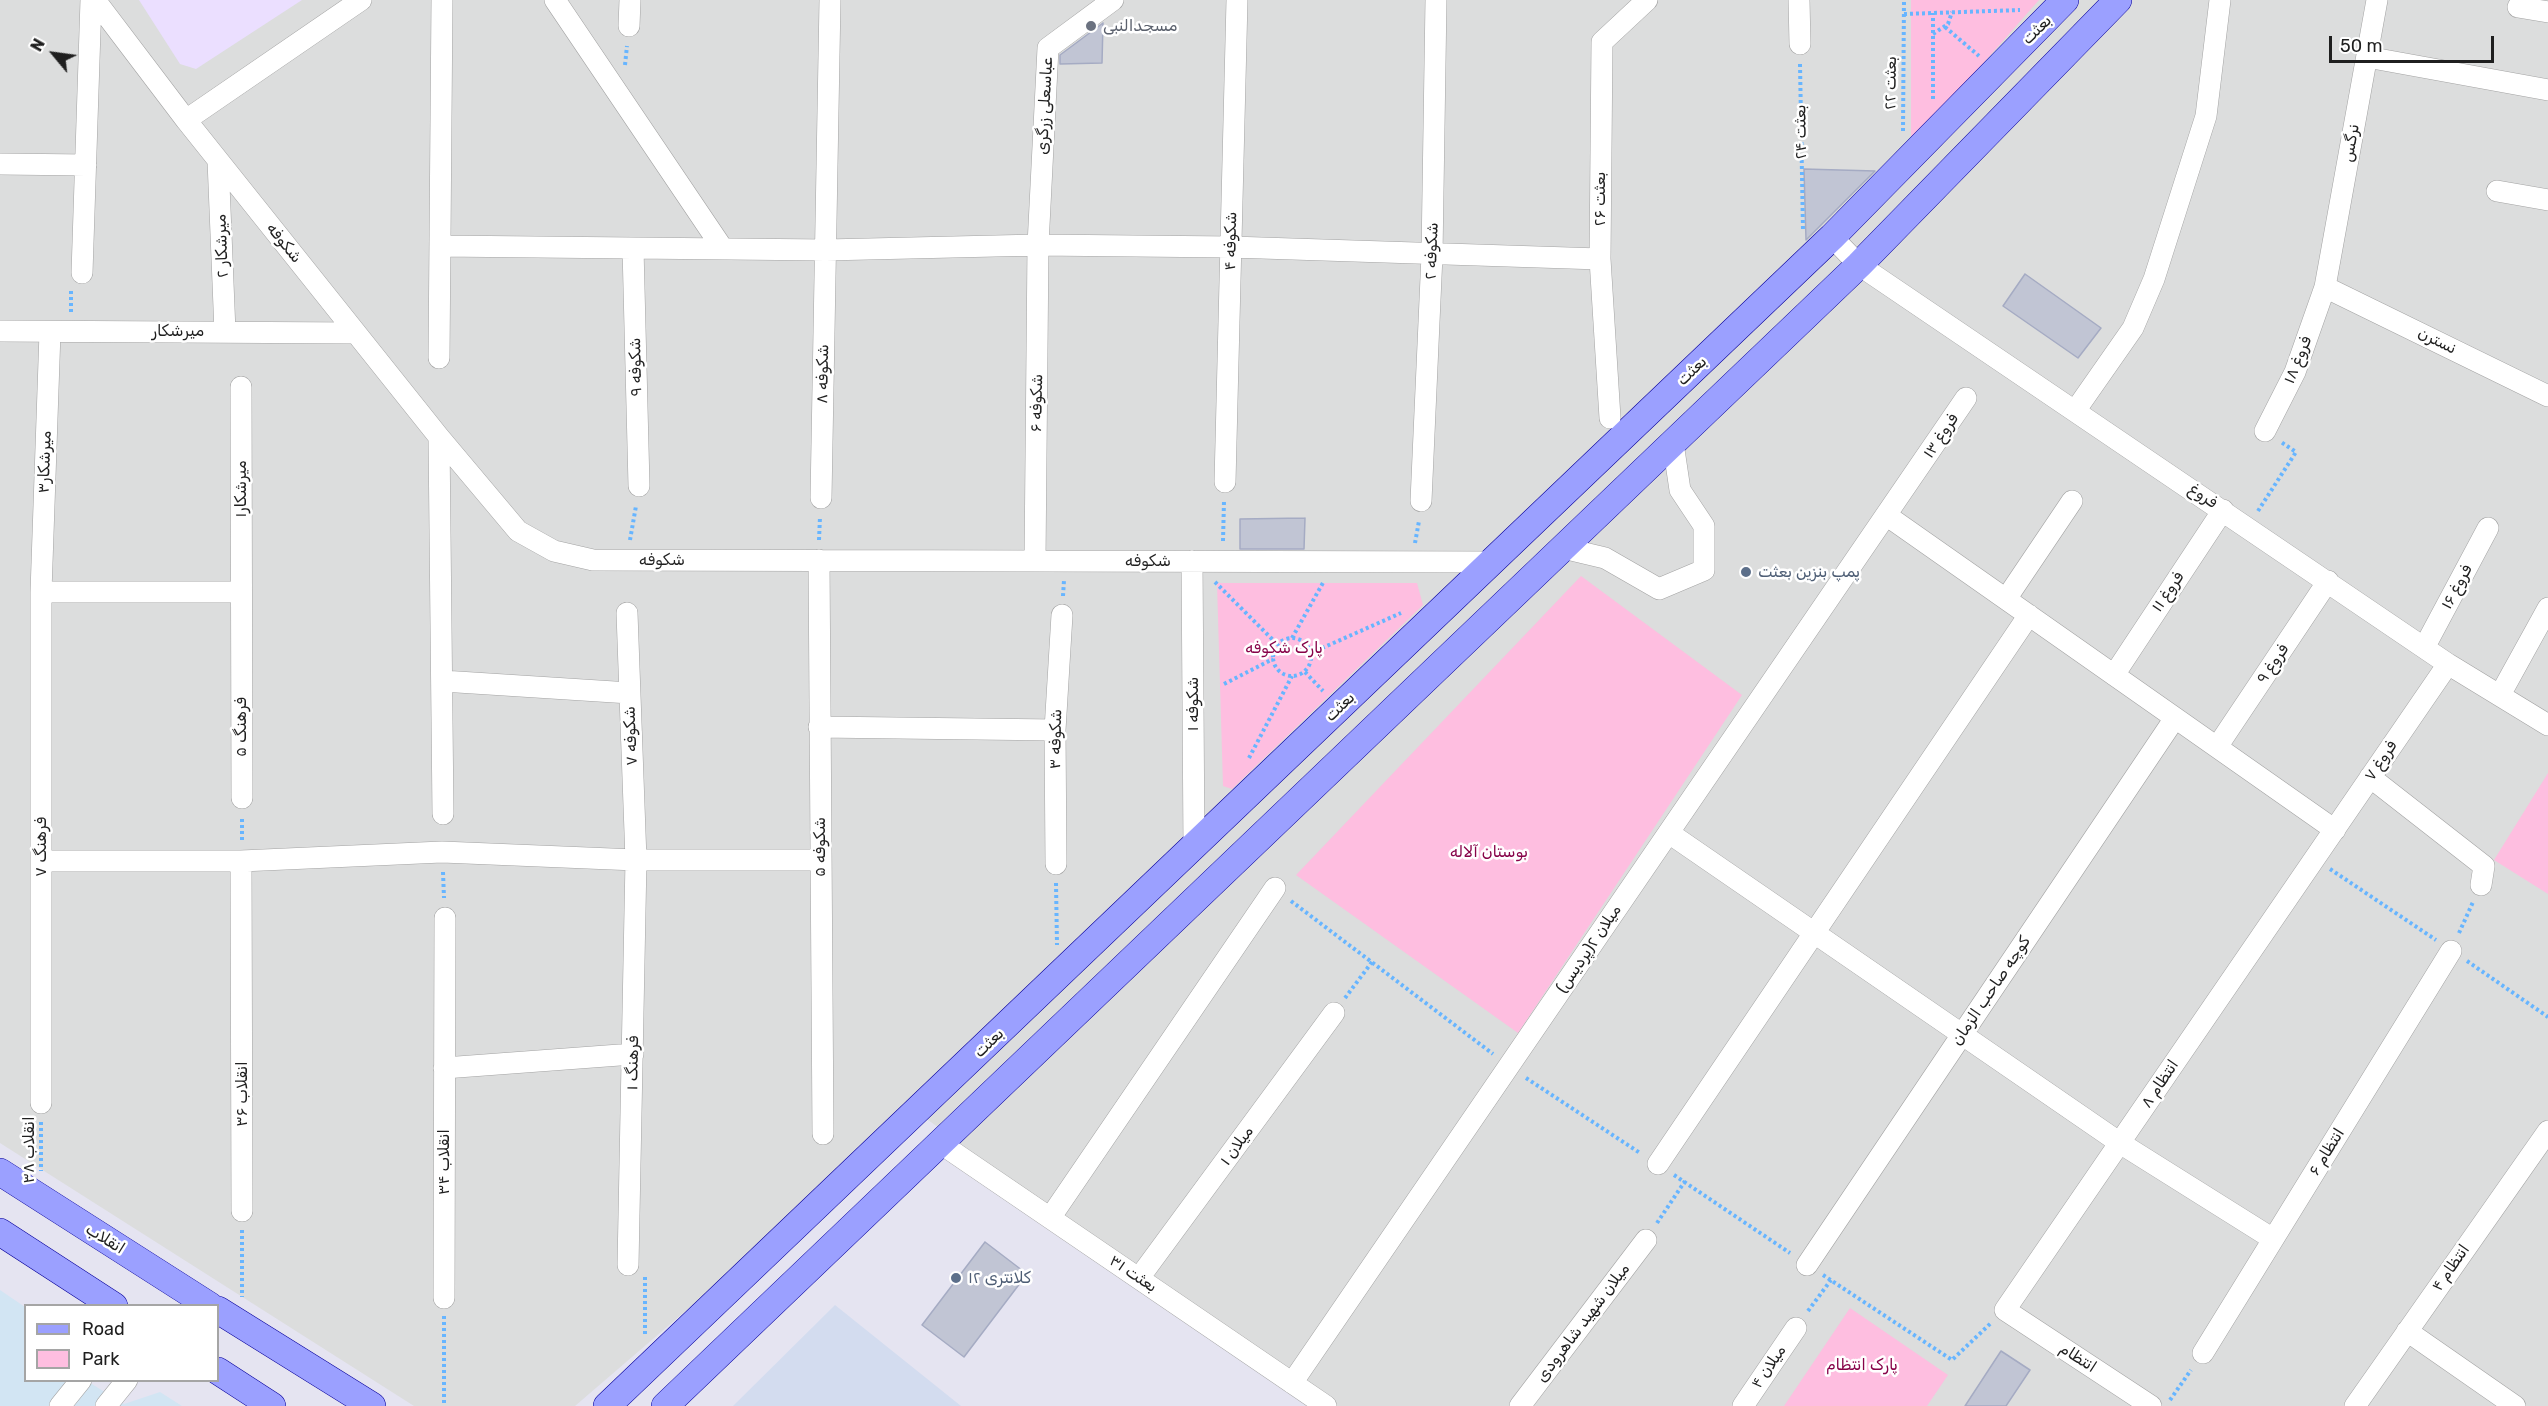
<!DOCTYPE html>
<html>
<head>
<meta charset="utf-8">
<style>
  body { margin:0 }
  #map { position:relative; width:2548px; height:1406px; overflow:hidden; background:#e5e4f1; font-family:Rubik,sans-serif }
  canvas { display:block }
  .legend { position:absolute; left:24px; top:1304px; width:195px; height:78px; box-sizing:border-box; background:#fff; border:2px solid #a5a5a5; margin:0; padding:8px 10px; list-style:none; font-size:18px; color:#1f1f1f }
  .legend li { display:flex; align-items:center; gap:12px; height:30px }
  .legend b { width:30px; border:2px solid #a5a5a5 }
  .north { position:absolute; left:24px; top:24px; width:60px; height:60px; -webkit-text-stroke:4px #fff; paint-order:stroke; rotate:299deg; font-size:16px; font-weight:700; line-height:24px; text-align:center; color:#1f1f1f }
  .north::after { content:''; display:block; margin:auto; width:21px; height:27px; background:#1f1f1f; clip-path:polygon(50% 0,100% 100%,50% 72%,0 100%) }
  .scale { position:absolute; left:2329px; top:36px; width:165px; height:27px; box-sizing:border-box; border:3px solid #1f1f1f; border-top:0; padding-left:8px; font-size:18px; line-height:21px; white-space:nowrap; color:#1f1f1f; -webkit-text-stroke:4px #fff; paint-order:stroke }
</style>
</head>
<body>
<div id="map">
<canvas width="2548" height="1406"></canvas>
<ul class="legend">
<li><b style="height:8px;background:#9ba0ff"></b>Road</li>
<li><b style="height:16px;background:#febee0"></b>Park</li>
</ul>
<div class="north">N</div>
<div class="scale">50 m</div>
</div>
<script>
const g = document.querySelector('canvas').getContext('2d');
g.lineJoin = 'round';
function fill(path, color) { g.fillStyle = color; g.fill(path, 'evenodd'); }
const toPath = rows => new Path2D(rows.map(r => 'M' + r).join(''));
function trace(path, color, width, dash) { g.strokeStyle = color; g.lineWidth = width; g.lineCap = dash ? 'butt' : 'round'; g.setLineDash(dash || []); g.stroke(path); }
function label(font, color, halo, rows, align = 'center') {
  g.font = font + ' Rubik,"Noto Naskh Arabic",sans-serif'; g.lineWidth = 5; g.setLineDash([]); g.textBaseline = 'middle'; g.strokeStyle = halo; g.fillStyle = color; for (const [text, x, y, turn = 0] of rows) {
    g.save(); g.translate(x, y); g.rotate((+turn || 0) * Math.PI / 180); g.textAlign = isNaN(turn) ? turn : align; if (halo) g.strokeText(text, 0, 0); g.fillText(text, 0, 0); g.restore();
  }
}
fill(toPath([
  [0,0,2548,0,2548,1406,1323,1406,917,1112,575,1406,414,1406,0,1143]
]), '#dcdddd');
fill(toPath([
  [0,1290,25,1307,26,1380,87,1381,124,1404,160,1392,182,1406,0,1406]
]), '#d2e5f3');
fill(toPath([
  [139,0,302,0,196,69,180,64]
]), '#ebdfff');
fill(toPath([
  [835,1305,961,1406,733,1406]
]), '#d3dcef');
fill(toPath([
  [1911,0,2039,0,1919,136,1911,139],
  [1581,576,1742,695,1518,1033,1296,875],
  [1217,583,1417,583,1423,605,1232,789,1223,786],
  [2548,773,2548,894,2494,860],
  [1850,1308,1948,1375,1927,1406,1784,1406]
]), '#febee0');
const building = toPath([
  [1103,23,1102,63,1060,64,1060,55,1103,23],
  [1804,169,1875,171,1806,240,1804,169],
  [2025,274,2101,328,2078,358,2003,306,2025,274],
  [1305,518,1304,549,1240,549,1240,519,1305,518],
  [985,1242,1027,1274,964,1357,922,1325,985,1242],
  [2001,1351,2030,1370,2006,1406,1965,1406,2001,1351]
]);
fill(building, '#c1c5d4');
trace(building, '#a5abc3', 1.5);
const minor = toPath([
  [95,0,186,120,439,437,518,531,554,551,593,560,1492,562],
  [555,0,723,249],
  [1799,0,1800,44],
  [2518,7,2548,12],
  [629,26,630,0],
  [2367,57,2548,90],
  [186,120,361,0],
  [218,160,225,332],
  [0,164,86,165],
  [2497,191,2548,200],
  [1832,237,1859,265,2448,664,2548,725],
  [440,246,826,250,1038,245,1231,247,1600,259],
  [633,248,639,486],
  [82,273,91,0],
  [2325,287,2548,396],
  [0,331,356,333],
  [439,358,442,0],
  [241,387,242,798],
  [2075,411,2133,328,2154,279,2206,116,2220,0],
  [1610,418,1600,259,1602,42,1647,0],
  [2265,431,2295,372,2325,287,2377,0],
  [439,437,443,814],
  [1225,482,1237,0],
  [821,498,830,0],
  [1421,501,1432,255,1436,0],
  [1886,515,2335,830],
  [1563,548,1605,558,1659,589,1704,570,1704,526,1680,490,1673,443],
  [819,560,823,1134],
  [1035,561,1038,245,1048,48,1113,0],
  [1192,561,1194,847],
  [41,592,241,592],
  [2006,599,2072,501],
  [627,613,636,860,628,1265],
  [2425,646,2488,528],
  [2114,675,2223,510],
  [442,681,630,693],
  [2500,695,2548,608],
  [819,727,1055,730],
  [2217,747,2328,581],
  [2370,777,2484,866,2481,885],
  [1669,833,2120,1143,2273,1239],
  [41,861,241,861,442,852,636,860,820,860],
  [241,861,242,1211],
  [1056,864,1055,730,1062,615],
  [444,1068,633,1054],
  [41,1103,41,592,50,332],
  [940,1143,1326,1406],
  [1658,1164,2029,615],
  [1050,1218,1275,888],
  [1807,1265,2175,718],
  [1139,1278,1334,1013],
  [444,1298,445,918],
  [2407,1331,2515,1406],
  [2203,1353,2451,951],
  [1292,1383,1966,398],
  [60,1406,81,1380],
  [106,1406,127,1380],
  [1520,1406,1646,1240],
  [1743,1406,1796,1328],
  [2151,1406,2005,1310,2448,664],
  [2355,1406,2548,1131]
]);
const major = toPath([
  [0,1172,210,1306],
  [0,1232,114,1306],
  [218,1310,372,1406],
  [218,1371,272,1406],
  [607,1406,1832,237,2065,0],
  [665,1406,1859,265,2118,0]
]);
trace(minor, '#a3a3a3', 22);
trace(major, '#08009a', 28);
trace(toPath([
  [1904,14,2020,10],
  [1945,27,1979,56],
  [1933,34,1948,24,1952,12],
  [1800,64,1803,230],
  [625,65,627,46],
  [1933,99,1933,13],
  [1903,131,1904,0],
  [71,312,71,290],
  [2258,511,2296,452,2281,442],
  [630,540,636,506],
  [819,540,820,517],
  [1223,541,1224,501],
  [1415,543,1419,521],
  [1215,582,1278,645],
  [1063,596,1064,580],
  '1273 657a19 19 0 1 1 38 0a19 19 0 1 1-38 0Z',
  [1292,638,1324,581],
  [1311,653,1401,613],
  [1305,672,1323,691],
  [1224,684,1273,659],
  [1249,758,1292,676],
  [242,840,242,817],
  [2330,869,2436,940],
  [443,872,444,898],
  [1056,883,1057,945],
  [1291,901,1493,1054],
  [2459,933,2473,902],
  [2467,961,2548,1017],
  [1345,998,1372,962],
  [1526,1078,1640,1153],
  [41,1122,41,1171],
  [1674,1175,1790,1253],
  [1657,1223,1685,1181],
  [242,1230,242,1297],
  [1823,1275,1952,1360,1991,1323],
  [645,1277,645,1335],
  [1808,1311,1831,1280],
  [444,1316,444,1406],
  [2170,1400,2191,1370]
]), '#67b5ff', 4, [3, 3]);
trace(minor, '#fff', 21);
trace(major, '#9ba0ff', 27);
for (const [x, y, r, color] of [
  [1091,26,6,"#6b7280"],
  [1746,572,6,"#5c6f8a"],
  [956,1278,6,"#5c6f8a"]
]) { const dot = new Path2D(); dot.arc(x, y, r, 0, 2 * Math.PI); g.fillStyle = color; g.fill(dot); trace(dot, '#fff', 2); }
label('16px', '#5b616d', '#fff', [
  ["مسجدالنبی",1103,26]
], 'left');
label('16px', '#1f1f1f', '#fff', [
  ["بعثت",2037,30,-45],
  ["بعثت ۲۲",1891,83,-89],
  ["عباسعلی زرگری",1045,106,-87],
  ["بعثت ۲۴",1801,132,-91],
  ["نرگس",2351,143,-80],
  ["بعثت ۲۶",1600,199,-90],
  ["شکوفه ۴",1231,241,-89],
  ["شکوفه",284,243,51],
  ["میرشکار ۲",222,246,-92],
  ["شکوفه ۲",1432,251,-88],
  ["میرشکار",178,331],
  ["نسترن",2437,341,26],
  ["فروغ ۱۸",2298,360,-68],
  ["شکوفه ۹",636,367,-91],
  ["بعثت",1692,371,-44],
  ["شکوفه ۸",823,374,-89],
  ["شکوفه ۶",1037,403,-89],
  ["فروغ ۱۳",1941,436,-56],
  ["میرشکار۳",45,462,-88],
  ["میرشکار۱",241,489,-90],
  ["فروغ",2203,496,34],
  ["شکوفه",662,560],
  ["شکوفه",1148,561],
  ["فروغ ۱۶",2457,587,-62],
  ["فروغ ۱۱",2168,592,-56],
  ["فروغ ۹",2273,664,-56],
  ["شکوفه ۱",1193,704,-90],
  ["بعثت",1340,707,-44],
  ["فرهنگ ۵",241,727,-90],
  ["شکوفه ۷",631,736,-92],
  ["شکوفه ۳",1056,739,-89],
  ["فروغ ۷",2381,761,-56],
  ["فرهنگ ۷",41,847,-90],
  ["شکوفه ۵",820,847,-90],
  ["میلان ۲(پردیس)",1589,949,-56],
  ["کوچه صاحب الزمان",1991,991,-56],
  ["بعثت",989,1043,-44],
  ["فرهنگ ۱",633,1063,-89],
  ["انتظام ۸",2160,1084,-56],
  ["انقلاب ۳۶",242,1094,-90],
  ["میلان ۱",1237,1146,-54],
  ["انقلاب ۳۸",29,1150,-90],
  ["انتظام ۶",2327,1152,-58],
  ["انقلاب ۳۴",444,1162,-90],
  ["انقلاب",105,1239,32],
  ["انتظام ۴",2451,1268,-55],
  ["بعثت ۳۱",1133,1274,34],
  ["میلان شهید شاهرودی",1583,1323,-53],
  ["انتظام",2078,1358,33],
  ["میلان ۴",1769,1367,-56]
]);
label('16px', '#4e5e75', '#fff', [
  ["پمپ بنزین بعثت",1758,572],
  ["کلانتری ۱۲",968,1278]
], 'left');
label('16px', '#870349', '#fff', [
  ["پارک شکوفه",1284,648],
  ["بوستان آلاله",1489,852],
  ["پارک انتظام",1862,1365]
]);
</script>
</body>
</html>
